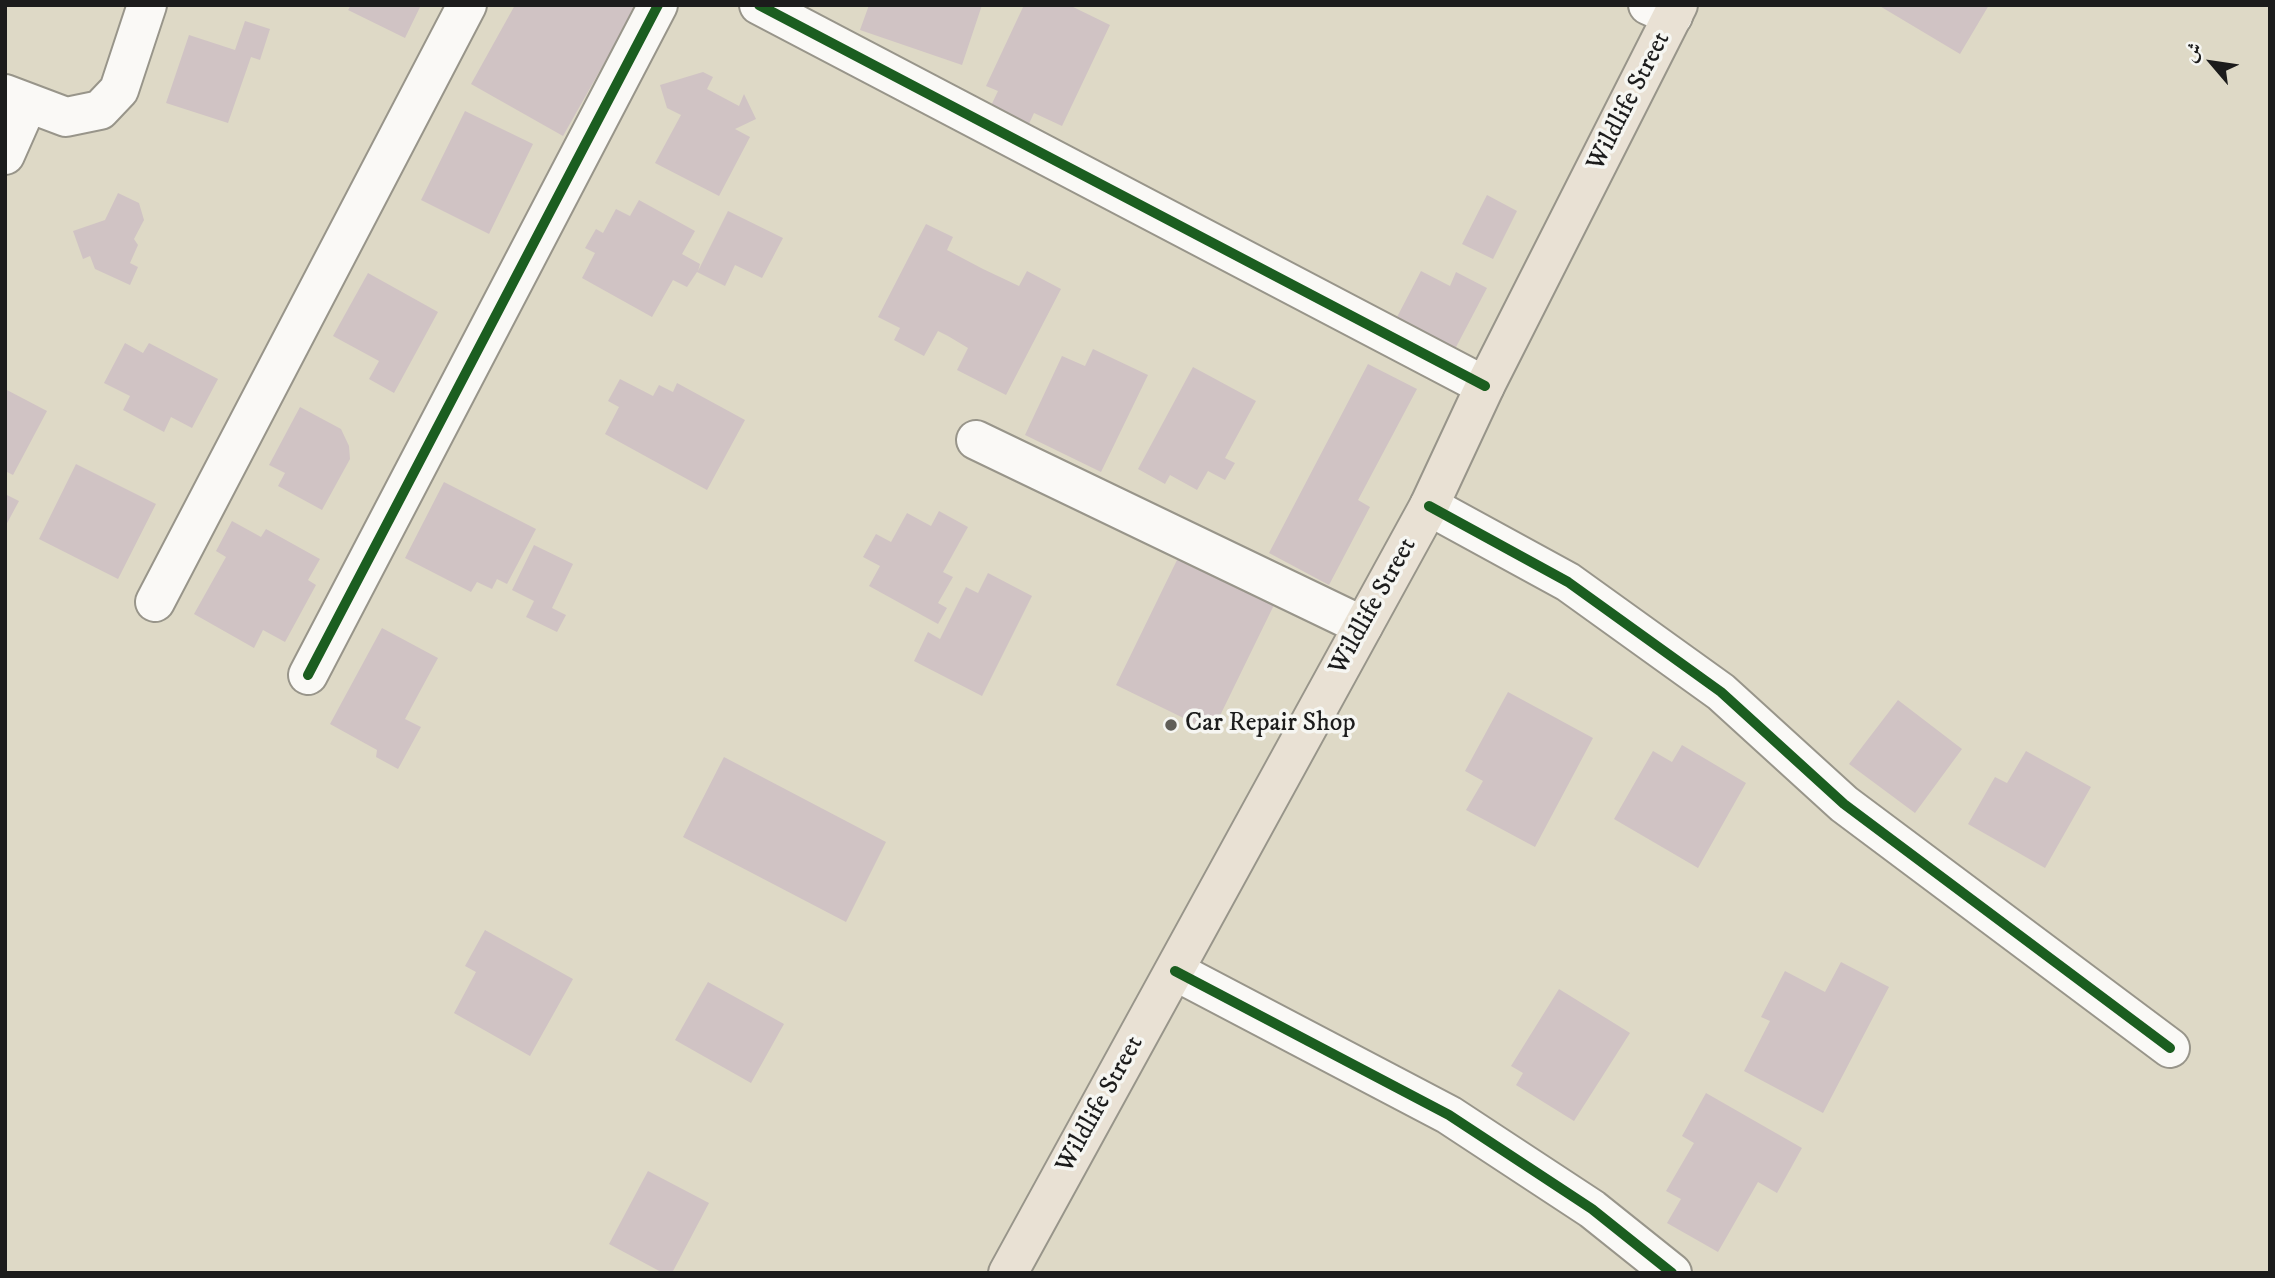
<!DOCTYPE html>
<html>
<head>
<meta charset="utf-8">
<style>
  body { margin:0 }
  #map { position:relative; width:2275px; height:1278px; overflow:hidden; background:#ded9c6; font-family:"IM FELL DW Pica",Amiri,serif }
  canvas { display:block }
  .frame { position:absolute; inset:0; border:7px solid #1c1c1c; pointer-events:none }
  .north { position:absolute; left:2177px; top:28px; width:70px; height:70px; -webkit-text-stroke:5px #f6f6f2; paint-order:stroke; rotate:299deg; font-size:19px; font-weight:700; line-height:28px; text-align:center; color:#1c1c1c }
  .north::after { content:''; display:block; margin:auto; width:24px; height:32px; background:#1c1c1c; clip-path:polygon(50% 0,100% 100%,50% 72%,0 100%) }
</style>
</head>
<body>
<div id="map">
<canvas width="2275" height="1278"></canvas>
<div class="frame"></div>
<div class="north">ش</div>
</div>
<script>
const g = document.querySelector('canvas').getContext('2d');
g.lineJoin = 'round';
function fill(path, color) { g.fillStyle = color; g.fill(path, 'evenodd'); }
const toPath = rows => new Path2D(rows.map(r => 'M' + r).join(''));
function trace(path, color, width, dash) { g.strokeStyle = color; g.lineWidth = width; g.lineCap = dash ? 'butt' : 'round'; g.setLineDash(dash || []); g.stroke(path); }
function label(font, color, halo, rows, align = 'center') {
  g.font = font + ' "IM FELL DW Pica",serif'; g.lineWidth = 7; g.setLineDash([]); g.textBaseline = 'middle'; g.strokeStyle = halo; g.fillStyle = color; for (const [text, x, y, turn = 0] of rows) {
    g.save(); g.translate(x, y); g.rotate((+turn || 0) * Math.PI / 180); g.textAlign = isNaN(turn) ? turn : align; if (halo) g.strokeText(text, 0, 0); g.fillText(text, 0, 0); g.restore();
  }
}
fill(toPath([
  [351,5,421,5,405,38,348,10],
  [515,5,637,5,563,136,471,84],
  [869,5,982,5,962,65,860,30],
  [1024,5,1069,5,1110,25,1062,126,1034,113,1026,130,988,112,998,91,986,86],
  [1878,5,1989,5,1960,54],
  [245,21,270,29,260,60,251,57,228,123,166,103,189,35,235,50],
  [703,72,713,77,707,89,739,106,744,94,756,119,735,129,750,137,719,196,655,163,681,115,667,108,660,85],
  [465,111,533,144,489,234,421,200],
  [118,193,139,203,144,220,134,239,138,245,130,263,138,267,130,285,95,269,90,256,83,259,73,231,105,220],
  [1487,195,1517,211,1493,259,1462,244],
  [639,200,695,231,682,254,700,264,698,271,728,211,783,238,762,278,735,265,725,286,697,272,687,287,673,280,652,317,582,278,595,253,585,248,596,229,603,233,616,209,630,216],
  [926,224,953,237,947,250,983,269,1019,286,1027,271,1061,289,1006,395,957,370,968,348,948,336,938,331,924,356,894,340,900,328,878,317],
  [1421,271,1450,286,1456,272,1487,288,1455,349,1396,319],
  [368,273,438,312,394,393,369,379,379,361,333,336],
  [125,343,143,353,149,343,218,379,192,428,171,417,164,432,123,410,130,396,104,383],
  [1093,349,1148,375,1101,472,1025,435,1062,356,1085,366],
  [1368,364,1417,389,1358,500,1370,507,1329,585,1269,553],
  [1193,367,1256,401,1225,458,1235,463,1225,480,1208,471,1197,490,1170,475,1165,484,1138,469],
  [620,379,653,396,659,385,673,392,677,383,745,420,707,490,605,434,619,407,608,401],
  [5,389,47,411,13,475,5,471],
  [300,407,341,429,349,446,350,459,322,510,278,486,285,473,269,465],
  [76,464,156,504,118,579,39,539],
  [444,482,536,529,507,584,497,579,492,589,477,582,471,592,405,558],
  [5,494,19,501,5,527],
  [939,511,968,527,943,572,953,577,938,603,947,608,938,624,869,586,880,566,863,557,876,534,891,542,907,513,931,526],
  [232,521,261,537,266,529,320,559,308,580,316,585,285,642,263,630,254,648,194,614,226,557,216,551],
  [534,545,573,564,552,608,566,615,557,632,526,617,534,601,512,590],
  [1178,558,1274,605,1212,732,1116,685],
  [988,573,1032,596,982,696,914,661,928,632,940,639,966,587,978,593],
  [382,628,438,658,405,719,421,727,398,769,376,757,377,750,330,724],
  [1508,692,1593,738,1535,847,1466,810,1483,781,1465,771],
  [1898,700,1962,749,1915,813,1849,764],
  [1682,745,1746,783,1698,868,1614,819,1653,751,1672,762],
  [2026,751,2091,787,2045,868,1968,824,1995,777,2007,783],
  [724,757,886,842,846,922,683,837],
  [485,930,573,979,530,1056,454,1013,476,972,465,966],
  [1841,962,1889,987,1823,1113,1744,1071,1770,1021,1761,1017,1785,971,1825,992],
  [708,982,784,1024,751,1083,675,1040],
  [1559,989,1630,1033,1574,1121,1516,1085,1523,1073,1511,1066],
  [1706,1093,1802,1148,1777,1193,1758,1182,1718,1252,1667,1223,1681,1199,1666,1191,1694,1143,1682,1136],
  [648,1171,709,1203,672,1273,663,1273,609,1244]
]), '#d0c3c4');
const minor = toPath([
  [759,5,1485,386],
  [1648,5,1673,16],
  [5,94,66,117,100,110,119,90,147,5],
  [5,155,28,103],
  [976,440,1363,626],
  [1429,506,1568,582,1721,692,1844,804,2170,1048],
  [155,602,467,5],
  [308,675,658,5],
  [1175,971,1449,1115,1592,1209,1672,1273]
]);
const primary = toPath([
  [1008,1273,1429,506,1485,386,1678,5]
]);
trace(minor, '#98958a', 42);
trace(primary, '#98958a', 42);
trace(minor, '#faf9f6', 38);
trace(primary, '#e9e1d4', 38);
trace(toPath([
  [759,5,1485,386],
  [1429,506,1568,582,1721,692,1844,804,2170,1048],
  [308,675,658,5],
  [1175,971,1449,1115,1592,1209,1672,1273]
]), '#1b5e20', 10);
for (const [x, y, r, color] of [
  [1171,725,7,"#605e58"]
]) { const dot = new Path2D(); dot.arc(x, y, r, 0, 2 * Math.PI); g.fillStyle = color; g.fill(dot); trace(dot, '#f6f6f2', 2.5); }
label('26px', '#1c1c1c', '#f6f6f2', [
  ["Wildlife Street",1630,102,-63],
  ["Wildlife Street",1374,607,-61],
  ["Wildlife Street",1101,1105,-61]
]);
label('26px', '#1c1c1c', '#f6f6f2', [
  ["Car Repair Shop",1185,725]
], 'left');
</script>
</body>
</html>
